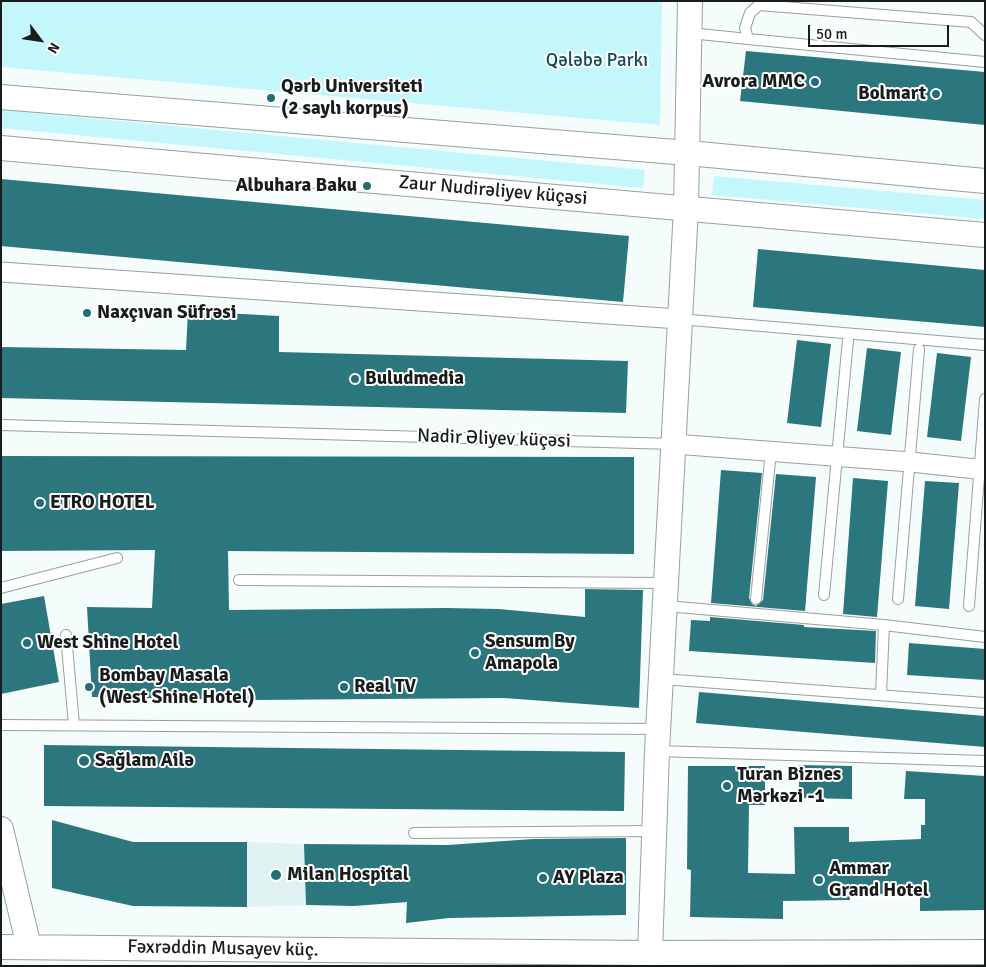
<!DOCTYPE html>
<html>
<head>
<meta charset="utf-8">
<style>
  body { margin:0 }
  #map { position:relative; width:986px; height:967px; overflow:hidden; background:#f4fcfc; font-family:Signika,sans-serif }
  canvas { display:block }
  .frame { position:absolute; inset:0; border:2px solid #191c1c; pointer-events:none }
  .north { position:absolute; left:15px; top:15px; width:50px; height:50px; -webkit-text-stroke:4px #fff; paint-order:stroke; rotate:121deg; font-size:14px; font-weight:700; line-height:20px; text-align:center; color:#191c1c }
  .north::after { content:''; display:block; margin:auto; width:18px; height:22px; background:#191c1c; clip-path:polygon(50% 0,100% 100%,50% 72%,0 100%) }
  .scale { position:absolute; left:808px; top:25px; width:141px; height:22px; box-sizing:border-box; border:2px solid #191c1c; border-top:0; padding-left:6px; font-size:15px; line-height:18px; white-space:nowrap; color:#191c1c; -webkit-text-stroke:4px #fff; paint-order:stroke }
</style>
</head>
<body>
<div id="map">
<canvas width="986" height="967"></canvas>
<div class="frame"></div>
<div class="north">N</div>
<div class="scale">50 m</div>
</div>
<script>
const g = document.querySelector('canvas').getContext('2d');
g.lineJoin = 'round';
function fill(path, color) { g.fillStyle = color; g.fill(path, 'evenodd'); }
const toPath = rows => new Path2D(rows.map(r => 'M' + r).join(''));
function trace(path, color, width, dash) { g.strokeStyle = color; g.lineWidth = width; g.lineCap = dash ? 'butt' : 'round'; g.setLineDash(dash || []); g.stroke(path); }
function label(font, color, halo, rows, align = 'center') {
  g.font = font + ' Signika,sans-serif'; g.lineWidth = 4; g.setLineDash([]); g.textBaseline = 'middle'; g.strokeStyle = halo; g.fillStyle = color; for (const [text, x, y, turn = 0] of rows) {
    g.save(); g.translate(x, y); g.rotate((+turn || 0) * Math.PI / 180); g.textAlign = isNaN(turn) ? turn : align; if (halo) g.strokeText(text, 0, 0); g.fillText(text, 0, 0); g.restore();
  }
}
fill(toPath([
  [247,842,304,844,306,905,247,907]
]), '#e1f2f3');
fill(toPath([
  [1,1,662,1,660,125,1,67],
  [1,110,645,170,643,188,1,128],
  [714,176,985,200,985,219,712,195]
]), '#c3f7fc');
fill(toPath([
  [746,51,985,72,985,125,740,101],
  [1,179,629,236,623,302,1,246],
  [758,249,985,270,985,327,753,307],
  [188,311,279,316,279,352,628,361,626,413,1,398,1,347,186,350],
  [797,340,831,344,821,427,787,423],
  [867,348,901,352,891,435,857,431],
  [937,353,971,357,961,441,927,437],
  [1,456,634,457,634,554,228,551,229,610,447,608,499,609,585,617,585,589,643,590,639,708,504,698,253,700,92,697,87,607,152,608,155,550,1,551],
  [721,470,762,473,749,598,752,604,756,606,763,600,776,474,816,477,805,611,711,603],
  [853,478,888,481,877,617,843,614],
  [925,481,959,483,949,609,915,606],
  [44,596,59,682,1,694,1,604],
  [710,617,804,625,804,627,876,631,875,663,689,651,691,620,710,621],
  [909,643,985,649,985,680,907,675],
  [699,692,985,716,985,747,696,723],
  [44,745,625,752,624,811,44,806],
  [799,765,852,766,852,799,799,798],
  [688,766,765,766,765,805,749,805,748,873,795,874,794,827,849,827,849,842,921,839,921,825,925,825,925,799,904,799,906,771,985,776,985,910,920,911,920,893,850,895,850,900,783,901,783,919,690,917,691,870,687,869],
  [52,820,133,842,247,842,247,907,133,906,52,888],
  [626,838,626,915,449,918,406,923,407,902,354,906,306,905,304,844,448,845,533,839]
]), '#2c767d');
const service = toPath([
  [690,33,748,39],
  [985,35,971,22,759,5,750,13,745,28,748,39,985,62],
  [679,319,985,345],
  [1,425,674,444],
  [239,580,666,583],
  [1,588,117,558],
  [824,595,848,340],
  [756,599,771,451],
  [898,599,919,349],
  [666,606,884,625,881,694],
  [969,606,985,399],
  [884,625,985,637],
  [66,635,74,725],
  [662,679,985,703],
  [1,725,658,729],
  [657,751,985,761],
  [414,833,654,831]
]);
const minor = toPath([
  [1,272,679,319],
  [674,444,911,462,985,470]
]);
const tertiary = toPath([
  [1,97,688,153,985,181],
  [1,148,985,235],
  [1,829,29,947],
  [1,947,650,953,985,952],
  [650,953,657,751,686,208,690,1]
]);
trace(service, '#989f9f', 12);
trace(minor, '#989f9f', 21);
trace(tertiary, '#989f9f', 26);
trace(service, '#fff', 10);
trace(minor, '#fff', 19);
trace(tertiary, '#fff', 24);
for (const [x, y, r, color] of [
  [815,82,5,"#236e75"],
  [936,94,5,"#236e75"],
  [271,98,5,"#236e75"],
  [367,186,5,"#236e75"],
  [87,313,5,"#236e75"],
  [355,379,5,"#236e75"],
  [40,503,5,"#236e75"],
  [27,643,5,"#236e75"],
  [475,653,5,"#236e75"],
  [89,687,5,"#236e75"],
  [344,687,5,"#236e75"],
  [84,761,6,"#236e75"],
  [727,786,5,"#236e75"],
  [276,875,6,"#236e75"],
  [543,878,5,"#236e75"],
  [819,880,5,"#236e75"]
]) { const dot = new Path2D(); dot.arc(x, y, r, 0, 2 * Math.PI); g.fillStyle = color; g.fill(dot); trace(dot, '#fff', 2); }
label('19px', '#0c4c52', '#fff', [
  ["Qələbə Parkı",597,61]
]);
label('bold 19px', '#191c1c', '#fff', [
  ["Avrora MMC",805,82,"right"],
  ["Qərb Universiteti",281,87],
  ["(2 saylı korpus)",281,109],
  ["Bolmart",926,94,"right"],
  ["Albuhara Baku",357,186,"right"],
  ["Naxçıvan Süfrəsi",97,313],
  ["Buludmedia",365,379],
  ["ETRO HOTEL",50,503],
  ["Sensum By",485,642],
  ["Amapola",485,664],
  ["West Shine Hotel",37,643],
  ["Bombay Masala",99,676],
  ["(West Shine Hotel)",99,698],
  ["Real TV",354,687],
  ["Sağlam Ailə",95,761],
  ["Turan Biznes",737,775],
  ["Mərkəzi -1",737,797],
  ["Ammar",829,869],
  ["Grand Hotel",829,891],
  ["Milan Hospital",287,875],
  ["AY Plaza",553,878]
], 'left');
label('19px', '#191c1c', '#fff', [
  ["Zaur Nudirəliyev küçəsi",493,191,5],
  ["Nadir Əliyev küçəsi",494,439,2],
  ["Fəxrəddin Musayev küç.",223,949,1]
]);
</script>
</body>
</html>
